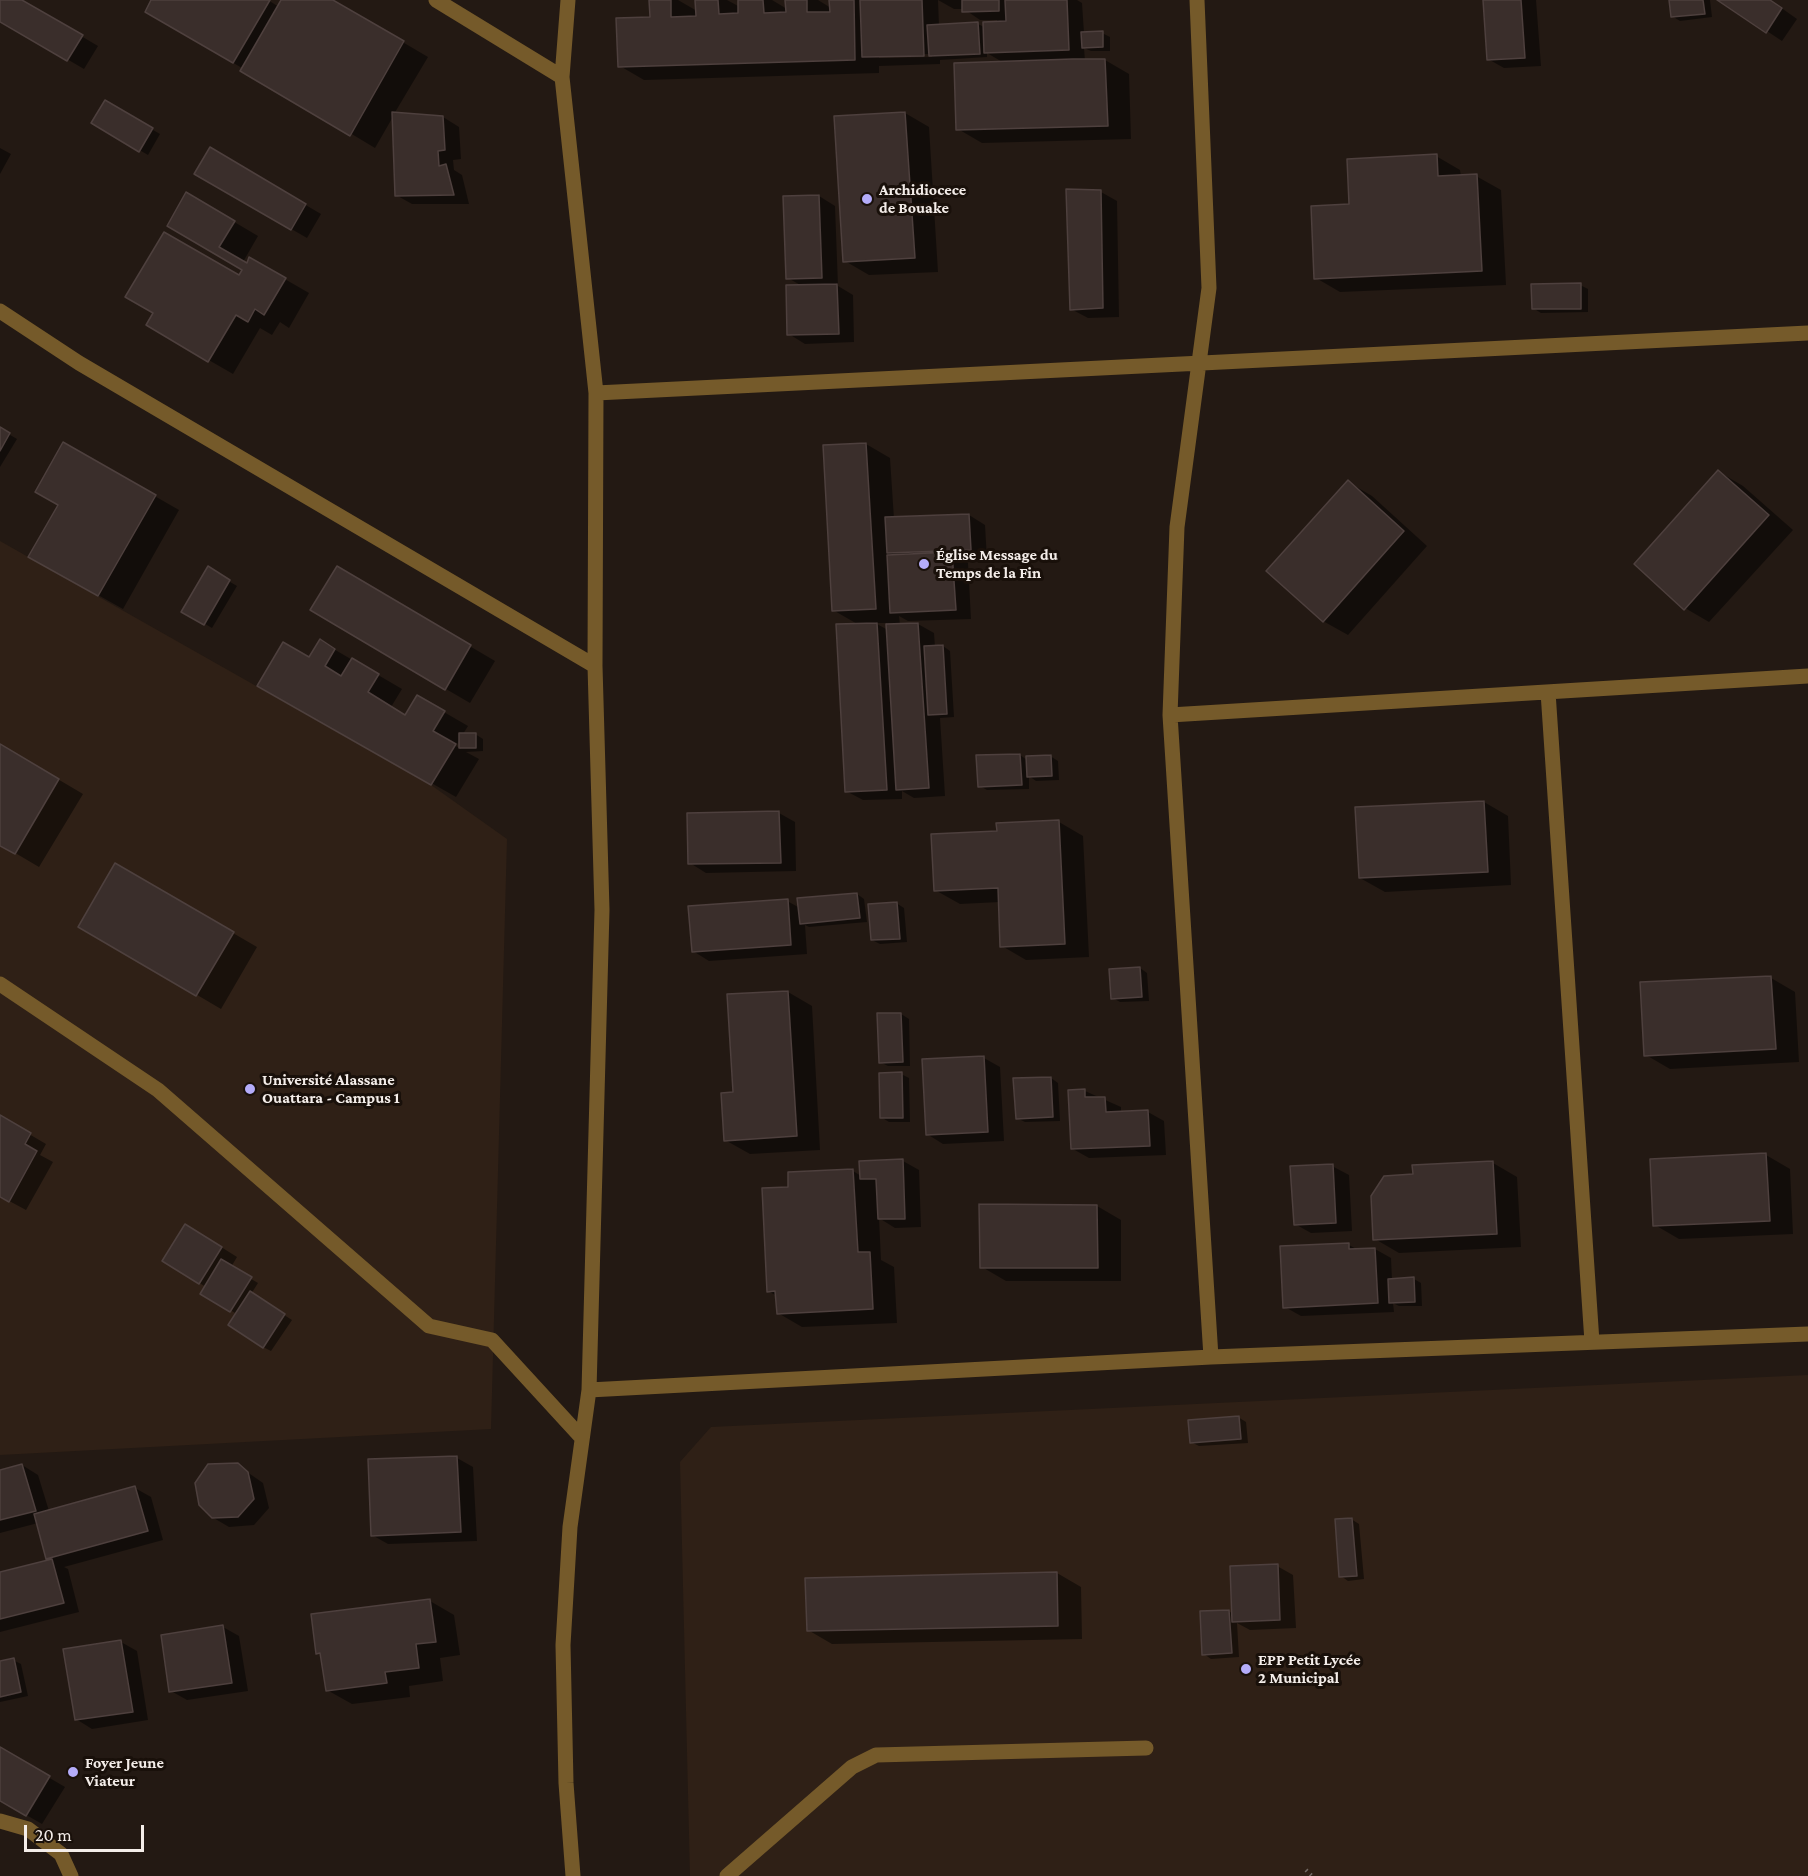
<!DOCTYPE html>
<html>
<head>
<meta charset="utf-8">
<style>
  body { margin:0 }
  #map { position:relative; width:1808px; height:1876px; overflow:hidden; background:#231913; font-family:"Crimson Pro",serif }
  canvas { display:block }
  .scale { position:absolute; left:24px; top:1825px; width:120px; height:27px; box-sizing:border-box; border:3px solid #f4ede9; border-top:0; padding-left:8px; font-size:18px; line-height:21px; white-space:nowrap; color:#f4ede9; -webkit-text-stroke:4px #19100a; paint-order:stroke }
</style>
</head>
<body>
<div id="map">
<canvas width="1808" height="1876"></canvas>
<div class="scale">20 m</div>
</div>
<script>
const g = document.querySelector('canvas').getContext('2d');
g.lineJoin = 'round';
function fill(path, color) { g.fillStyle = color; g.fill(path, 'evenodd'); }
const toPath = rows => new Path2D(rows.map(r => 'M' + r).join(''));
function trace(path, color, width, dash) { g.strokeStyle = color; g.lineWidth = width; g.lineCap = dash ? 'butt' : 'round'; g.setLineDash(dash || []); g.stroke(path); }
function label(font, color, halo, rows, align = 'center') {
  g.font = font + ' "Crimson Pro",serif'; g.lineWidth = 6; g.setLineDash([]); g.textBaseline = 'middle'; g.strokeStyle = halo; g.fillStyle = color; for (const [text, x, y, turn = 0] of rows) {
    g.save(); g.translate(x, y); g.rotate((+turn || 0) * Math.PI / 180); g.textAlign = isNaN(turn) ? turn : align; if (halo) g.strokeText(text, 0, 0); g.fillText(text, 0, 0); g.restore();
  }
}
fill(toPath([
  [0,541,431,785,507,839,491,1429,0,1455],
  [1808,1375,1808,1876,690,1876,680,1462,711,1427]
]), '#2f2016');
fill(toPath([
  [0,0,20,0,98,46,84,69,0,20],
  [153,0,268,0,279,7,283,0,331,0,428,57,394,114,443,117,459,127,461,159,453,160,454,170,462,175,469,204,412,204,396,195,394,115,375,148,147,11],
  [651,0,678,0,697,11,697,0,727,0,740,7,740,0,772,0,787,9,787,0,818,0,831,8,831,0,938,0,939,26,978,24,984,27,997,23,997,20,980,20,964,9,954,9,938,0,1077,0,1082,3,1084,33,1102,33,1110,37,1110,51,1091,51,1084,48,1085,61,1105,60,1129,74,1131,139,982,143,958,129,1004,63,987,53,987,57,940,60,940,64,879,66,879,73,644,80,620,66,651,18],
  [932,54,932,57,879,58,879,55],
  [1485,0,1536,0,1541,66,1504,68,1488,59],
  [1671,0,1710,0,1712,17,1680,21,1672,16],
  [1720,0,1770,0,1797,19,1782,41],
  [105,102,160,134,148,155,93,123],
  [905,113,929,127,938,272,869,275,845,261],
  [0,148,11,154,0,174],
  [210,149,321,214,307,238,196,174],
  [1436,156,1460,170,1461,176,1476,176,1501,190,1506,285,1340,292,1316,278,1351,206],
  [1101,192,1117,201,1119,317,1088,318,1071,309],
  [187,194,258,236,243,262,247,265,250,259,309,293,289,328,280,322,272,335,260,328,233,374,148,325,240,277,245,270,169,225],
  [819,196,835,206,838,286,853,295,854,342,805,344,789,334,802,286,788,278,785,197],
  [1580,285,1588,289,1588,312,1541,313,1533,308],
  [0,429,17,439,0,467],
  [64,444,179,510,123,609,30,557,60,505],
  [866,444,890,458,894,519,969,515,985,525,987,559,962,560,968,563,971,619,908,621,899,616,900,625,918,624,934,633,935,647,943,646,950,651,954,717,940,718,945,796,914,798,902,791,902,799,863,800,846,791,859,625,833,610,825,446],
  [875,623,887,623,888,630],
  [1719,472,1743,486,1793,530,1709,622,1685,608],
  [1348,482,1372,496,1427,546,1348,635,1323,621],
  [337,568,495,661,470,703,446,689],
  [208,569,237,586,212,628,183,611],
  [320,641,402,689,391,707,406,716,418,697,468,726,463,734,475,734,483,739,483,751,466,752,479,759,456,797,259,685,310,659],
  [461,738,461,749,456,746],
  [0,745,83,794,39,867,0,844],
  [1020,755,1027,760,1050,756,1058,761,1059,780,1036,781,1029,776,1029,789,987,790,980,786],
  [1484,802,1508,816,1511,885,1385,892,1360,878],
  [779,813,795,822,796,871,706,873,690,863],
  [1059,822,1083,836,1089,957,1026,960,1002,946,1000,902,960,904,935,890,998,832],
  [116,865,257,947,221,1009,80,926],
  [857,894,864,899,867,922,809,927,805,925,807,954,709,961,693,951,787,901,800,908],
  [896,903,904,908,907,942,880,944,872,940],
  [1140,968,1147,973,1149,1001,1120,1002,1113,998],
  [1771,978,1795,992,1799,1062,1670,1069,1646,1055],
  [788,992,812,1006,820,1150,750,1154,725,1140,734,1093],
  [901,1014,909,1019,910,1066,888,1066,880,1062],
  [984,1058,1000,1067,1004,1141,943,1144,927,1134],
  [901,1074,909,1078,910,1122,889,1122,881,1117],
  [1051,1078,1058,1083,1060,1121,1025,1122,1017,1118],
  [1085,1091,1121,1107,1121,1113,1148,1112,1164,1121,1166,1155,1089,1158,1073,1149],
  [0,1117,46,1144,40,1155,53,1162,26,1210,0,1196],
  [1766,1155,1790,1169,1793,1234,1679,1239,1655,1225],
  [903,1161,919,1170,921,1227,895,1228,879,1218,881,1260,894,1267,897,1323,802,1327,778,1313,777,1296,768,1291,790,1188,853,1171,861,1176],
  [1493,1163,1517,1177,1521,1247,1399,1253,1375,1239,1415,1176],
  [1332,1166,1349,1175,1352,1231,1311,1233,1295,1224],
  [1097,1206,1121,1220,1121,1281,1006,1281,982,1267],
  [202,1235,237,1257,231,1267,258,1283,251,1294,292,1320,271,1351,263,1347,237,1314,202,1294,206,1287,164,1261],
  [1349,1245,1358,1250,1375,1249,1391,1258,1392,1280,1414,1279,1421,1283,1422,1306,1399,1306,1393,1303,1394,1312,1301,1316,1285,1307],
  [1238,1417,1246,1422,1248,1443,1199,1446,1191,1442],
  [457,1458,473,1467,477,1541,388,1544,372,1535],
  [22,1465,38,1475,49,1511,135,1488,151,1497,163,1540,64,1567,68,1569,79,1612,0,1632,0,1573,52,1560,48,1558,38,1523,0,1533,0,1471],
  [237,1465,263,1483,269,1508,254,1525,229,1527,212,1517],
  [1351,1519,1359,1524,1364,1579,1348,1581,1341,1576],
  [1277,1566,1293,1575,1296,1628,1250,1630,1237,1623,1239,1657,1211,1659,1204,1654,1229,1611,1233,1614],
  [1057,1573,1081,1587,1082,1639,832,1644,808,1630],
  [430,1601,454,1615,460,1655,440,1658,443,1681,409,1686,410,1697,352,1704,327,1690,322,1656,318,1653],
  [223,1627,239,1636,248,1691,187,1700,171,1691],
  [121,1642,137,1651,148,1720,92,1729,76,1719],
  [13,1660,21,1664,28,1696,0,1702,0,1663],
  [0,1749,65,1787,42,1824,0,1800]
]), '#0007');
const building = toPath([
  [0,0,22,0,83,35,67,61,0,22,0,0],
  [151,0,270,0,233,63,145,12,151,0],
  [281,0,333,0,404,41,350,136,240,71,281,0],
  [649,0,671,0,671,17,696,16,695,0,718,0,719,14,738,13,738,0,763,0,764,13,786,12,785,0,807,0,807,12,830,12,829,0,854,0,855,60,618,67,616,18,650,17,649,0],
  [860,0,922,0,924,56,862,57,860,0],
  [962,0,999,0,999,11,962,12,962,0],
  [1005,0,1067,0,1069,50,984,53,983,22,1006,21,1005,0],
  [1483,0,1521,0,1525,58,1487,60,1483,0],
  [1669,0,1703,0,1705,14,1671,17,1669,0],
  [1717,0,1770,0,1782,8,1766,33,1717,0],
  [978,22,980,54,929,56,927,25,978,22],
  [1103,31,1103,47,1082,48,1081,32,1103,31],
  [1073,59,1105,59,1108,126,956,130,954,63,1073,59],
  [105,100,153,128,139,152,91,123,105,100],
  [392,112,443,116,445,150,438,151,439,166,446,164,454,195,395,196,392,112],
  [905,112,915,258,843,262,834,116,905,112],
  [210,147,306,204,291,230,194,174,210,147],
  [1437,154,1438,176,1477,174,1482,271,1314,279,1311,206,1349,204,1347,159,1437,154],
  [1066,189,1101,190,1103,308,1070,310,1066,189],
  [186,192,235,221,219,247,247,263,249,257,286,278,264,315,255,309,248,322,236,315,208,362,146,325,153,313,125,297,164,232,239,275,242,270,167,226,186,192],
  [819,195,822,278,786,279,783,196,819,195],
  [1581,283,1581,309,1532,309,1531,284,1581,283],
  [837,284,839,334,787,335,786,285,837,284],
  [0,427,10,433,0,451,0,427],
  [63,442,156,495,98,596,28,557,58,505,35,492,63,442],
  [866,443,876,609,832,611,823,445,866,443],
  [1718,470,1769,515,1684,610,1634,564,1718,470],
  [1348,480,1404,531,1323,622,1266,571,1348,480],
  [969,514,971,550,887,553,885,517,969,514],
  [952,552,956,610,890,613,887,555,952,552],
  [208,566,230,580,204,625,181,612,208,566],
  [337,566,471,645,445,690,310,610,337,566],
  [877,623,887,790,845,792,836,624,877,623],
  [918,623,929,788,896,790,886,624,918,623],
  [320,639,335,649,325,666,341,676,352,658,379,674,368,692,405,715,417,695,445,711,433,731,456,744,431,785,257,686,283,642,309,657,320,639],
  [943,645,947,714,928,715,924,646,943,645],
  [459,733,476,733,476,748,459,748,459,733],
  [0,744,59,779,15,854,0,846,0,744],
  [1020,754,1022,785,978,787,976,755,1020,754],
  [1051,755,1052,776,1027,777,1026,756,1051,755],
  [1484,801,1488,872,1359,878,1355,807,1484,801],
  [779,811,781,863,688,864,687,813,779,811],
  [1059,820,1065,944,1000,947,998,888,934,891,931,834,997,831,996,823,1059,820],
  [115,863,234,932,196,996,78,927,115,863],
  [857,893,860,918,800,924,797,898,857,893],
  [788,899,791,945,692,952,688,906,788,899],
  [897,902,900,939,871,940,868,904,897,902],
  [1140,967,1142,997,1111,999,1109,969,1140,967],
  [1771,976,1776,1049,1644,1056,1640,982,1771,976],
  [788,991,797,1136,724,1141,721,1093,733,1092,727,994,788,991],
  [877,1013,901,1013,903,1062,879,1063,877,1013],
  [984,1056,988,1132,926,1135,922,1059,984,1056],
  [902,1072,903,1118,880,1118,879,1073,902,1072],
  [1051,1077,1053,1117,1016,1119,1013,1078,1051,1077],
  [1085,1089,1085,1097,1105,1097,1106,1112,1148,1110,1150,1146,1071,1149,1068,1090,1085,1089],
  [0,1115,31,1133,25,1144,37,1151,9,1202,0,1197,0,1115],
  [1766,1153,1770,1221,1653,1226,1650,1159,1766,1153],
  [903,1159,905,1219,878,1219,876,1179,860,1179,859,1161,903,1159],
  [1493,1161,1497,1234,1373,1240,1371,1196,1384,1176,1413,1174,1412,1165,1493,1161],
  [1333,1164,1336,1223,1294,1225,1290,1166,1333,1164],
  [853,1169,858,1252,870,1252,873,1309,777,1314,775,1291,767,1292,762,1188,788,1187,788,1172,853,1169],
  [979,1204,1097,1205,1098,1268,980,1268,979,1204],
  [185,1224,222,1247,199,1284,162,1261,185,1224],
  [1349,1243,1349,1249,1375,1248,1378,1303,1283,1308,1280,1246,1349,1243],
  [221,1259,252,1277,230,1312,200,1294,221,1259],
  [1414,1277,1415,1302,1389,1303,1388,1279,1414,1277],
  [250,1291,285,1314,263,1348,228,1325,250,1291],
  [1239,1416,1241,1439,1190,1443,1188,1420,1239,1416],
  [457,1456,461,1532,371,1536,368,1459,457,1456],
  [238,1463,248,1472,254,1499,238,1517,212,1518,199,1505,195,1483,208,1464,238,1463],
  [22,1464,36,1511,0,1520,0,1470,22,1464],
  [135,1486,148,1531,46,1559,34,1514,135,1486],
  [1352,1518,1357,1576,1339,1577,1335,1519,1352,1518],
  [52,1559,64,1603,0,1619,0,1572,52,1559],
  [1278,1564,1280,1620,1232,1622,1230,1566,1278,1564],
  [1057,1572,1058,1626,807,1631,805,1578,1057,1572],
  [430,1599,436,1642,416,1644,419,1668,385,1672,387,1683,326,1691,320,1653,316,1654,311,1614,430,1599],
  [1229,1610,1232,1653,1202,1655,1200,1611,1229,1610],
  [223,1625,232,1683,169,1692,161,1635,223,1625],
  [121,1640,133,1712,75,1720,63,1649,121,1640],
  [14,1658,21,1692,0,1697,0,1661,14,1658],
  [0,1747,50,1776,26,1816,0,1801,0,1747]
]);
fill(building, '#3a2e2b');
trace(building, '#4e403e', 1.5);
trace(toPath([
  [1306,1870,1312,1876]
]), '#716863', 4, [1.5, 4.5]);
trace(toPath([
  [436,0,562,77],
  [568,0,562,77,596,393,595,666,602,910,589,1390,570,1527,563,1645,566,1783,573,1876],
  [1197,0,1209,288,1177,527,1170,715,1211,1357],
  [0,311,79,363,595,666],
  [596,393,1808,333],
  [1548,692,1592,1342],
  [1170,715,1808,676],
  [0,984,158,1090,429,1326,492,1340,581,1437],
  [589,1390,1211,1357,1808,1334],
  [0,1821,28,1829,61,1854,71,1876],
  [727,1876,852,1767,876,1755,1146,1748]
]), '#755a2a', 15);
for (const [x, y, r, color] of [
  [867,199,6,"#b4acf9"],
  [924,564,6,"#b4acf9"],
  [250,1089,6,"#b4acf9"],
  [1246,1669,6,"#b4acf9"],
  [73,1772,6,"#b4acf9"]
]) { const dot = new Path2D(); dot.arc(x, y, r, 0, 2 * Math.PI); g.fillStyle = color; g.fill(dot); trace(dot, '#19100a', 2); }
label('bold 16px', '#f4ede9', '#19100a', [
  ["Archidiocece",879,190],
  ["de Bouake",879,208],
  ["Église Message du",936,555],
  ["Temps de la Fin",936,573],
  ["Université Alassane",262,1080],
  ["Ouattara - Campus 1",262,1098],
  ["EPP Petit Lycée",1258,1660],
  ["2 Municipal",1258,1678],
  ["Foyer Jeune",85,1763],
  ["Viateur",85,1781]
], 'left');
</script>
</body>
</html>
